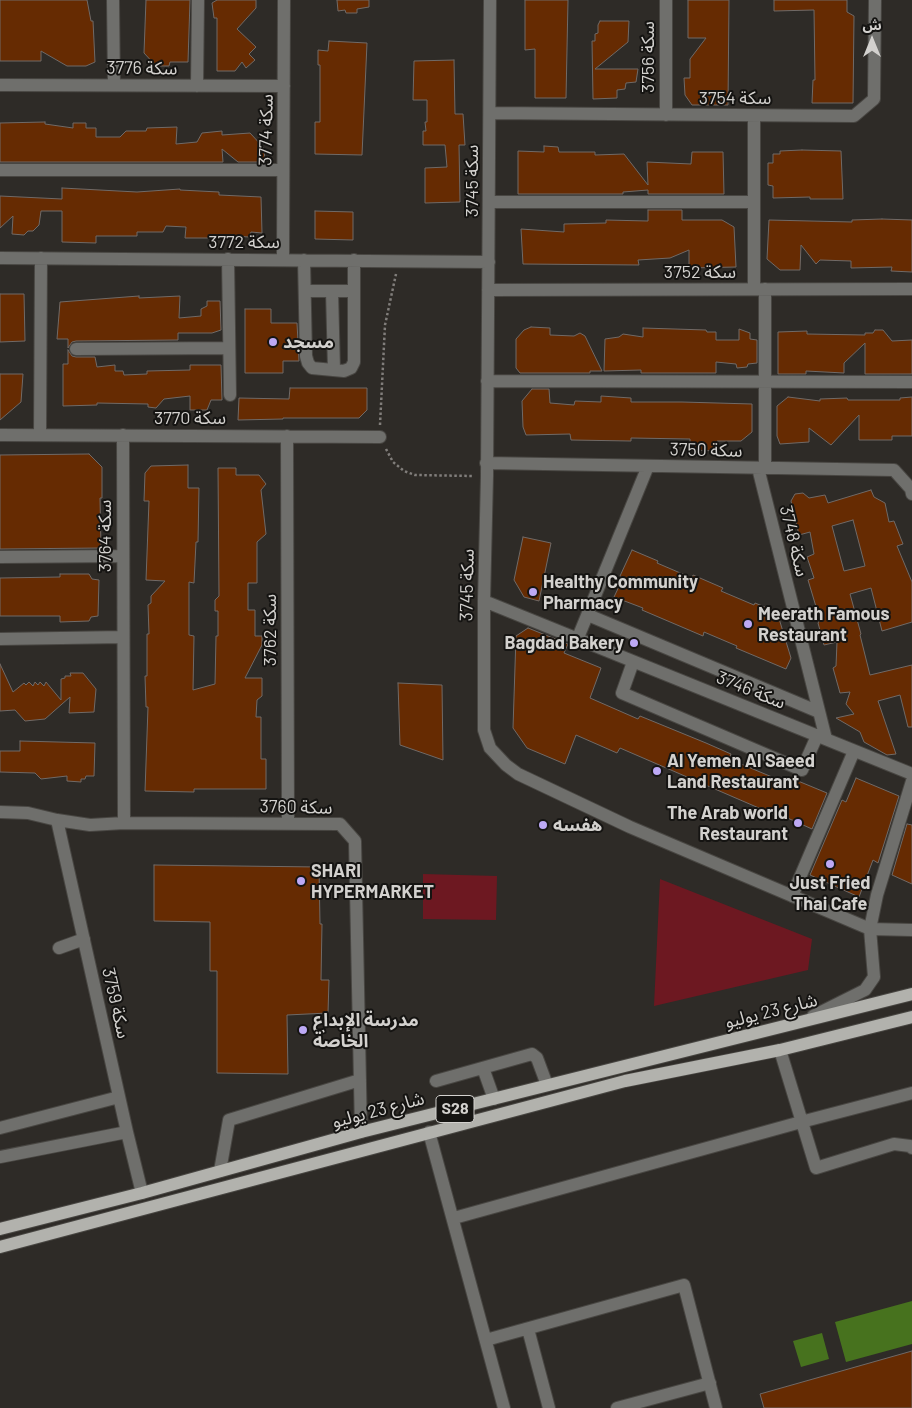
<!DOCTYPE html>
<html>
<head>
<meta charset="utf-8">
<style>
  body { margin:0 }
  #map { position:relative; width:912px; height:1408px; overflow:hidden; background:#2e2b27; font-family:Barlow,"Noto Sans Arabic",sans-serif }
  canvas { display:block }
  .north { position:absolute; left:847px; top:15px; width:50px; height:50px; -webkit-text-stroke:4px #151412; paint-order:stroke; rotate:0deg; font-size:14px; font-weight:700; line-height:20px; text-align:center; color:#d3d1ce }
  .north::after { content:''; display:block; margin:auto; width:18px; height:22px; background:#d3d1ce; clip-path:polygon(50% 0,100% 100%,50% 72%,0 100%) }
</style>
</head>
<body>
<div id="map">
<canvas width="912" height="1408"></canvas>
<div class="north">ش</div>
</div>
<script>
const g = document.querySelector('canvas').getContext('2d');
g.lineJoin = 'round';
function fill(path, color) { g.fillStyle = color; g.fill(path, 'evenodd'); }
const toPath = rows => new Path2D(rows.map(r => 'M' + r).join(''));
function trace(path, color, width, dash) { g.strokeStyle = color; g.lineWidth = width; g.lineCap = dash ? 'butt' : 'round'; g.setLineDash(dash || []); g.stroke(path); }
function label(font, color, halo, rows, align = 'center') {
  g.font = font + ' Barlow,"Noto Sans Arabic",sans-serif'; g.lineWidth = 4; g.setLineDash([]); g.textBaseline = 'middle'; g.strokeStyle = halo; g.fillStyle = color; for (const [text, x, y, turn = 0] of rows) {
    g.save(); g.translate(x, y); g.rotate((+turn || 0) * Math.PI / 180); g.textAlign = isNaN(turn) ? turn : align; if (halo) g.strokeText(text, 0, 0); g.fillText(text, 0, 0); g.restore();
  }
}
fill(toPath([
  [423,874,497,876,496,920,423,919],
  [660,879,812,939,808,970,654,1006]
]), '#6d1821');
fill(toPath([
  [912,1301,912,1344,846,1362,835,1322],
  [822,1333,829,1359,801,1367,793,1341]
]), '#47721e');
const building = toPath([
  [0,0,87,0,91,21,93,21,95,62,86,66,67,66,41,51,41,61,0,61,0,0],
  [146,0,190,0,188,62,170,62,169,66,156,66,144,53,146,0],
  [217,0,256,0,256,8,237,29,256,47,249,54,255,60,246,68,242,62,235,71,217,71,217,18,214,18,212,3,217,0],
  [337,0,369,0,369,7,357,9,357,13,346,13,345,10,338,11,337,0],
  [525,0,568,0,566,98,535,98,535,49,525,50,525,0],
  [688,0,729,0,728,105,692,105,685,95,684,78,690,78,690,59,706,38,688,38,688,0],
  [774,0,847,0,847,12,854,16,853,103,812,103,813,80,815,80,814,10,774,11,774,0],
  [600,21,629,21,628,42,595,69,638,69,636,82,626,83,625,89,617,90,617,98,593,99,592,41,595,41,595,34,598,33,598,25,600,21],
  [329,41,367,43,362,155,315,154,315,122,320,122,320,65,318,65,318,50,328,51,329,41],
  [454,60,455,114,463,114,465,145,459,145,460,202,425,203,425,168,447,167,445,145,423,145,423,131,426,131,425,122,427,122,427,100,413,100,414,61,454,60],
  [45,122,45,124,73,128,73,123,86,123,86,128,96,128,96,137,120,137,126,131,146,131,147,128,177,127,176,144,197,142,202,133,222,131,222,135,250,133,264,148,265,162,238,162,222,149,223,162,0,162,0,123,45,122],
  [544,146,558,147,559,152,595,152,595,155,624,154,648,185,647,162,691,164,692,152,723,152,724,194,648,194,648,190,623,192,623,194,518,194,518,151,544,152,544,146],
  [802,150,841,151,843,199,810,199,810,197,773,198,773,186,768,185,768,163,773,163,773,154,780,154,780,151,802,150],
  [62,188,137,192,180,189,180,190,219,192,219,195,261,197,262,233,251,232,249,237,220,235,221,238,185,238,186,227,166,226,163,232,137,232,137,236,96,236,96,243,62,242,62,211,41,211,39,225,33,231,28,231,24,235,12,234,13,216,0,228,0,196,62,199,62,188],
  [648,210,682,210,682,220,722,220,734,227,736,267,689,268,689,250,670,258,638,260,639,265,523,264,521,229,564,232,564,224,606,223,606,220,648,221,648,210],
  [315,211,353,212,353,240,315,239,315,211],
  [882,219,912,220,912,272,891,271,892,267,851,268,851,261,820,260,816,264,801,245,800,270,780,270,767,259,769,220,852,222,852,220,882,219],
  [0,294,24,294,25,341,0,342,0,294],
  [139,296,139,298,180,296,179,318,201,316,201,309,207,306,207,301,220,301,221,330,212,333,178,333,178,340,76,341,72,342,68,348,68,339,57,339,60,302,139,296],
  [245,309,271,309,271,323,297,323,299,361,283,361,283,373,245,373,245,309],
  [531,327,550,328,550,335,574,336,580,333,585,336,602,371,590,371,590,373,520,373,516,368,516,339,524,330,531,327],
  [643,328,706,330,707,332,716,332,716,340,739,340,739,329,750,333,750,339,757,340,757,363,748,364,747,367,737,368,736,364,716,362,716,373,641,373,641,370,604,371,605,339,619,337,623,334,643,337,643,328],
  [875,330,883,330,892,341,912,340,912,374,865,374,865,343,844,363,844,373,806,371,806,374,778,374,778,332,807,331,807,334,865,335,865,333,873,333,875,330],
  [68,350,72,356,76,357,95,357,97,367,115,365,115,371,123,371,124,375,147,374,147,371,190,370,190,365,221,365,222,400,211,400,207,410,190,410,190,396,164,399,156,408,148,407,148,404,97,403,97,405,63,406,63,364,68,364,68,350],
  [0,374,23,374,21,402,0,420,0,374],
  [290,388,367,388,367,410,359,418,283,418,283,419,238,420,239,398,289,399,290,388],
  [532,389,549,389,550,403,574,405,575,401,601,402,601,396,631,398,631,402,682,402,752,404,752,432,741,441,717,441,717,451,690,450,690,439,631,438,631,441,571,440,570,434,526,435,523,427,522,401,532,389],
  [788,397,820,401,820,399,847,398,848,400,900,400,900,398,912,397,912,436,892,436,892,440,859,440,859,415,831,445,809,428,809,442,780,444,777,436,777,406,788,397],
  [89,454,102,467,102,498,100,498,101,548,0,549,0,455,89,454],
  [188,465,188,488,199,488,198,542,196,542,194,583,189,582,189,635,194,636,193,690,215,684,216,636,218,636,218,611,215,611,215,600,219,596,218,468,236,468,236,475,259,475,266,484,261,490,266,534,257,542,257,583,248,583,248,610,255,610,255,636,262,636,262,645,245,678,262,678,262,696,257,700,256,717,261,717,261,759,266,759,266,789,194,789,194,792,145,791,148,707,146,707,145,676,147,676,147,634,149,634,148,605,151,603,151,596,165,581,146,580,149,501,144,501,145,473,151,466,188,465],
  [871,490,874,497,885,503,889,522,894,521,903,544,897,546,912,582,912,622,882,631,871,588,850,594,861,634,860,635,870,675,912,665,912,727,908,727,900,695,878,701,896,754,887,755,864,742,860,732,836,718,854,714,846,704,850,692,840,693,833,668,836,666,837,642,824,645,818,623,820,620,808,580,814,578,807,557,814,554,810,532,799,535,791,501,795,494,803,493,809,498,825,495,828,503,871,490],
  [853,520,865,566,844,571,832,526,853,520],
  [523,537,551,543,539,601,524,597,514,580,523,537],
  [632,550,658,561,657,563,692,578,693,575,723,588,721,591,754,605,755,603,777,612,791,658,786,669,736,648,737,646,704,632,703,636,642,610,643,608,614,597,623,578,620,576,632,550],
  [60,574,89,574,92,579,99,580,98,616,91,617,89,621,60,622,60,616,0,616,0,578,60,577,60,574],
  [528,628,568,644,564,653,601,668,590,698,638,719,640,716,706,743,731,754,729,759,796,787,798,781,827,793,812,829,783,816,782,818,620,748,617,753,576,735,565,764,527,748,513,728,516,636,528,628],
  [0,664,13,692,24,683,26,685,29,682,33,686,35,682,38,685,40,682,44,686,46,682,61,700,61,679,65,678,65,676,71,676,70,673,83,673,96,689,94,712,69,713,70,697,45,719,25,721,15,710,0,711,0,664],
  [398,683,442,685,443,760,400,745,398,683],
  [20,741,95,743,94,776,86,776,85,779,81,779,81,782,67,781,67,776,41,779,35,773,0,772,0,751,20,751,20,741],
  [856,778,899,796,878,863,873,860,859,897,810,875,842,800,846,802,856,778],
  [907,824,912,825,912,884,892,875,907,824],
  [154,865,319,867,320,924,322,924,321,980,329,980,328,1013,287,1015,288,1074,217,1073,217,971,210,971,210,922,154,921,154,865],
  [912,1351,912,1408,764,1408,760,1394,912,1351]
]);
fill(building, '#662b02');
trace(building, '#706a67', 1);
const minor = toPath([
  [113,0,114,85],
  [490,0,487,476,484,601,484,730,490,748,506,765,518,774,630,827,870,929,912,930],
  [0,85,284,86],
  [197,86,198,0],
  [490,113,854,116,874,99,875,0],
  [666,115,666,0],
  [754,116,754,289],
  [0,170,283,170],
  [489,202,754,202],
  [0,258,489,262],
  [228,259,230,395],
  [283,259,284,0],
  [304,260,306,356,308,363,312,368,344,371,351,368,354,362,354,260],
  [765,289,765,468],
  [488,290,912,289],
  [305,291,354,291],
  [332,291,334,370],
  [76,349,229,348],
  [487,381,912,382],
  [0,435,380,437],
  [40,435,41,258],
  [123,435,124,823],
  [287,436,288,824],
  [486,463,894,470,911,489,912,494],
  [758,468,826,739],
  [0,557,123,556],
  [484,601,912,774],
  [588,615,819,712],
  [0,639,123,637],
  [577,640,648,466],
  [633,662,622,693,802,770,817,736],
  [0,812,28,813,57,820,90,825,124,823,340,824,355,841,361,1132],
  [57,820,127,1132,142,1193],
  [792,896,854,751],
  [59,948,84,939],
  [813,1016,865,990,874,977,870,929,877,895,912,781],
  [780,1050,816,1168,894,1144,910,1146,912,1148],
  [483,1068,494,1099],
  [436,1081,532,1054,537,1058,547,1085],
  [0,1128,119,1097],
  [429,1132,504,1408],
  [0,1157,127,1132],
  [220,1171,229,1120,360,1080],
  [454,1218,801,1122,912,1093],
  [528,1329,549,1408],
  [486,1340,684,1285,716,1408],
  [617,1408,710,1383]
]);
const major = toPath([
  [0,1229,142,1193,361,1132,912,994],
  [0,1247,625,1081,780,1050,912,1017]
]);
trace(minor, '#484642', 14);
trace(major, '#484642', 14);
trace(toPath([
  [380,425,385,325,396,274],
  [386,449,393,462,404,471,415,475,473,476]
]), '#817e7b', 2.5, [2.5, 2.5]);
trace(minor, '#6f6f6c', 12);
trace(major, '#b2b2ad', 12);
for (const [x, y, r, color] of [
  [273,342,5,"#bda9f5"],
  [533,592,5,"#bda9f5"],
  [748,624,5,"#bda9f5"],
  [634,643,5,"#bda9f5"],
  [657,771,5,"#bda9f5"],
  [798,823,5,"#bda9f5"],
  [543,825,5,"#bda9f5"],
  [830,864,5,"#bda9f5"],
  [301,881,5,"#bda9f5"],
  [303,1030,5,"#bda9f5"]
]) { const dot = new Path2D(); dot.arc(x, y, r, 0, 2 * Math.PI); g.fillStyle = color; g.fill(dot); trace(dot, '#151412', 2); }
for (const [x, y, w] of [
  [455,1109,38]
]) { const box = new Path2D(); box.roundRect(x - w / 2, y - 13.5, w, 27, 4); g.fillStyle = '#151412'; g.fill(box); trace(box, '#d3d1ce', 1); }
label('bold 16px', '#d3d1ce', null, [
  ["S28",455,1109]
]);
label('18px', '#d3d1ce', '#151412', [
  ["سكة 3756",648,57,-90],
  ["سكة 3776",142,68,1],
  ["سكة 3754",735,98],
  ["سكة 3774",266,130,-89],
  ["سكة 3745",472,181,-90],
  ["سكة 3772",244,242],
  ["سكة 3752",700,272],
  ["سكة 3770",190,418],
  ["سكة 3750",706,450,1],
  ["سكة 3764",105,536,-90],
  ["سكة 3748",794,541,76],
  ["سكة 3745",467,585,-89],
  ["سكة 3762",270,630,-90],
  ["سكة 3746",751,690,22],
  ["سكة 3760",296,807,1],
  ["سكة 3759",116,1003,77],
  ["شارع 23 يوليو",771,1011,-14],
  ["شارع 23 يوليو",378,1110,-15]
]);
label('bold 18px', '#d3d1ce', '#151412', [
  ["مسجد",283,342],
  ["Healthy Community",543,582],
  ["Pharmacy",543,603],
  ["Meerath Famous",758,614],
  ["Restaurant",758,635],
  ["Bagdad Bakery",624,643,"right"],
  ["Al Yemen Al Saeed",667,761],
  ["Land Restaurant",667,782],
  ["The Arab world",788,813,"right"],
  ["Restaurant",788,834,"right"],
  ["هفسه",553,825],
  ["SHARI",311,871],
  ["HYPERMARKET",311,892],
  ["Just Fried",830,883,"center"],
  ["Thai Cafe",830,904,"center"],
  ["مدرسة الإبداع",313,1020],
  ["الخاصة",313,1041]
], 'left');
</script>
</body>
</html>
